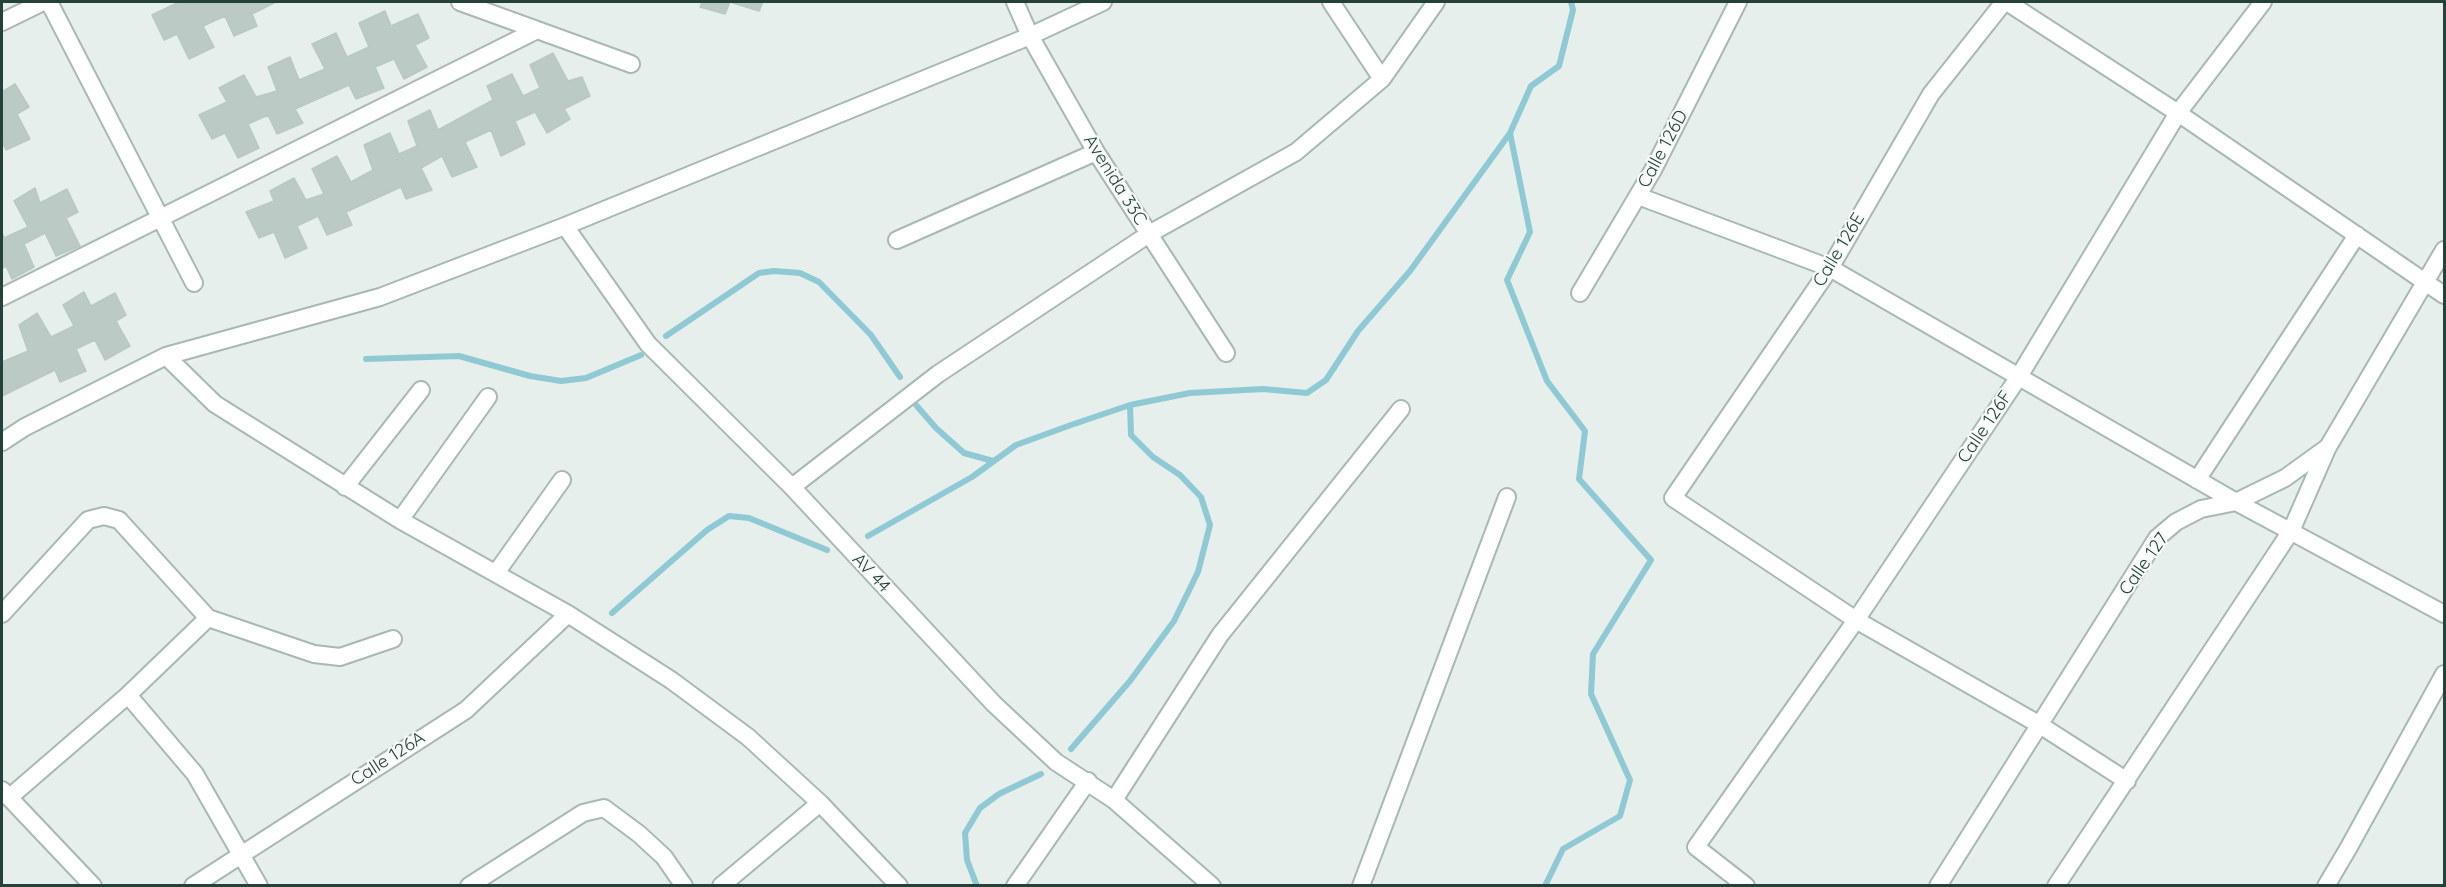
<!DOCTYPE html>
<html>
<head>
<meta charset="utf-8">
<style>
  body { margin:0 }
  #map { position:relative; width:2446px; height:887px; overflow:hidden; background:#e6efeb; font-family:Quicksand,sans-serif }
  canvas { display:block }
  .frame { position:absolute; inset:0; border:3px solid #24423a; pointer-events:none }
</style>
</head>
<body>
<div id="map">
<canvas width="2446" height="887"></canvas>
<div class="frame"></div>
</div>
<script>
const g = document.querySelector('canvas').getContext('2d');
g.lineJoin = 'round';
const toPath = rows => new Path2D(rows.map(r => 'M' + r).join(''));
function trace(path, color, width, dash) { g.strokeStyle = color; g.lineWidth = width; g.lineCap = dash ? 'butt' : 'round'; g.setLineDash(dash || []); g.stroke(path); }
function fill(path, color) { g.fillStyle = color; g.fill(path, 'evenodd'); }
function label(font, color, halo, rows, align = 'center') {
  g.font = font + ' Quicksand,sans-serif'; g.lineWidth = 4.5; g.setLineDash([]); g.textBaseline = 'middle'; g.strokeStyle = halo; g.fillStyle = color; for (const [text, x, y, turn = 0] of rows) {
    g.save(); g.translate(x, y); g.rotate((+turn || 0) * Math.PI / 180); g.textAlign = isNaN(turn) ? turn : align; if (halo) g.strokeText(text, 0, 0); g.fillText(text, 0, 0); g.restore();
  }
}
trace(toPath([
  [1510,133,1530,232,1507,280,1547,381,1585,431,1579,479,1651,560,1593,654,1591,694,1630,780,1620,816,1563,849,1545,886],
  [666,336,759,273,774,271,800,273,819,282,871,335,900,377],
  [366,359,459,356,530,376,561,381,586,378,641,355],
  [916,405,936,428,964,453,993,461],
  [868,536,972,477,1016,445,1071,425,1130,405,1190,393,1263,389,1307,393,1326,380,1358,331,1410,271,1510,133,1531,86,1559,66,1573,10,1571,2],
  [612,613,707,530,729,516,749,518,827,550],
  [1071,749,1130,681,1174,621,1198,572,1210,525,1201,497,1180,475,1153,457,1131,435,1130,405],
  [977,886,967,860,965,833,980,808,999,794,1041,774]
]), '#8ec9d4', 6);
const building = toPath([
  [179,2,276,2,252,14,257,26,234,36,225,16,203,26,214,47,189,59,177,34,164,40,152,15,179,2],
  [702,2,763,2,759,11,730,2,725,14,700,7,702,2],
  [385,11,391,26,418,14,429,38,415,45,427,67,404,79,394,59,375,67,384,88,356,99,349,85,295,109,303,123,277,134,268,115,248,124,259,148,238,158,225,133,212,139,199,115,227,102,219,88,244,75,256,97,277,91,268,67,290,57,299,80,325,69,312,44,336,33,347,57,369,47,359,23,385,11],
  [553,53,568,81,582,77,590,96,564,109,570,119,547,133,535,112,515,121,525,144,501,156,491,130,465,142,477,167,452,177,442,156,421,168,432,190,406,199,401,187,346,212,352,225,327,235,318,216,297,226,307,248,285,258,274,232,259,238,246,212,274,201,270,191,294,178,306,200,324,194,312,169,337,156,351,182,373,170,364,145,390,133,399,154,417,146,408,121,430,110,438,130,493,100,487,86,512,74,523,96,540,88,530,65,553,53],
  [15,84,29,107,17,114,30,139,6,150,2,142,2,92,15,84],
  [35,188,40,203,67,189,78,212,66,218,80,246,56,256,45,233,24,244,34,267,12,279,6,266,2,269,2,232,4,238,28,227,14,201,35,188],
  [84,292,91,306,115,293,126,315,116,321,130,346,105,360,95,340,76,349,86,371,60,382,55,370,2,396,2,360,2,362,28,351,19,325,37,313,51,337,74,326,63,305,84,292]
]);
fill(building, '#bbcac4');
trace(building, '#b8c9c2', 1.5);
const minor = toPath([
  [49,2,194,283],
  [460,2,631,64],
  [1015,2,1030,36,1096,152,1226,353],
  [1331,2,1382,79],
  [2004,2,1931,94,1830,268,1673,498,1856,620,2040,725,2127,781],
  [2007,2,2178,113,2444,295],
  [2,22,43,2],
  [1638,196,1830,268,2236,502,2444,614],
  [565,226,648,344,792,487,994,704,1056,762,1114,800,1212,886],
  [897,240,1096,152],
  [1580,293,1653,170,1738,2],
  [2,297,537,30],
  [166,356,215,404,400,520,568,614,671,680,748,737,820,803,899,886],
  [2,442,25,427,166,356,380,297,565,226,1030,36,1103,2],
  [2197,480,2357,235],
  [345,487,421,390],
  [792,487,938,374,1149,234,1296,152,1382,79,1436,2],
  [400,520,488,397],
  [496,573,562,480],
  [2,614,88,520,104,516,119,520,208,618,314,654,340,657,393,639],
  [128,695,195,774,259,886],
  [2,790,93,886],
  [11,796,128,695,208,618],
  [1114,800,1220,635,1401,409],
  [193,886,466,710,568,614],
  [469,886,583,813,604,808,639,834,664,857,684,886],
  [721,886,820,803],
  [1015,886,1088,781],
  [1361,886,1507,497],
  [1746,886,1696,847,1856,620,2018,378,2178,113,2263,2],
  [1938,886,2157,538,2176,522,2201,509,2236,502,2285,478,2328,447,2444,250],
  [2056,886,2291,531,2327,449],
  [2326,886,2349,847,2444,674]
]);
trace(minor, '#a8b8b2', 20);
trace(minor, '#fff', 16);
label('18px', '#24423a', '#f7fbf9', [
  ["Calle 126D",1663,149,-62],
  ["Avenida 33C",1115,180,58],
  ["Calle 126E",1839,250,-59],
  ["Calle 126F",1985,427,-56],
  ["Calle 127",2144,564,-55],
  ["AV 44",871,573,47],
  ["Calle 126A",388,759,-33]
]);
</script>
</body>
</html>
